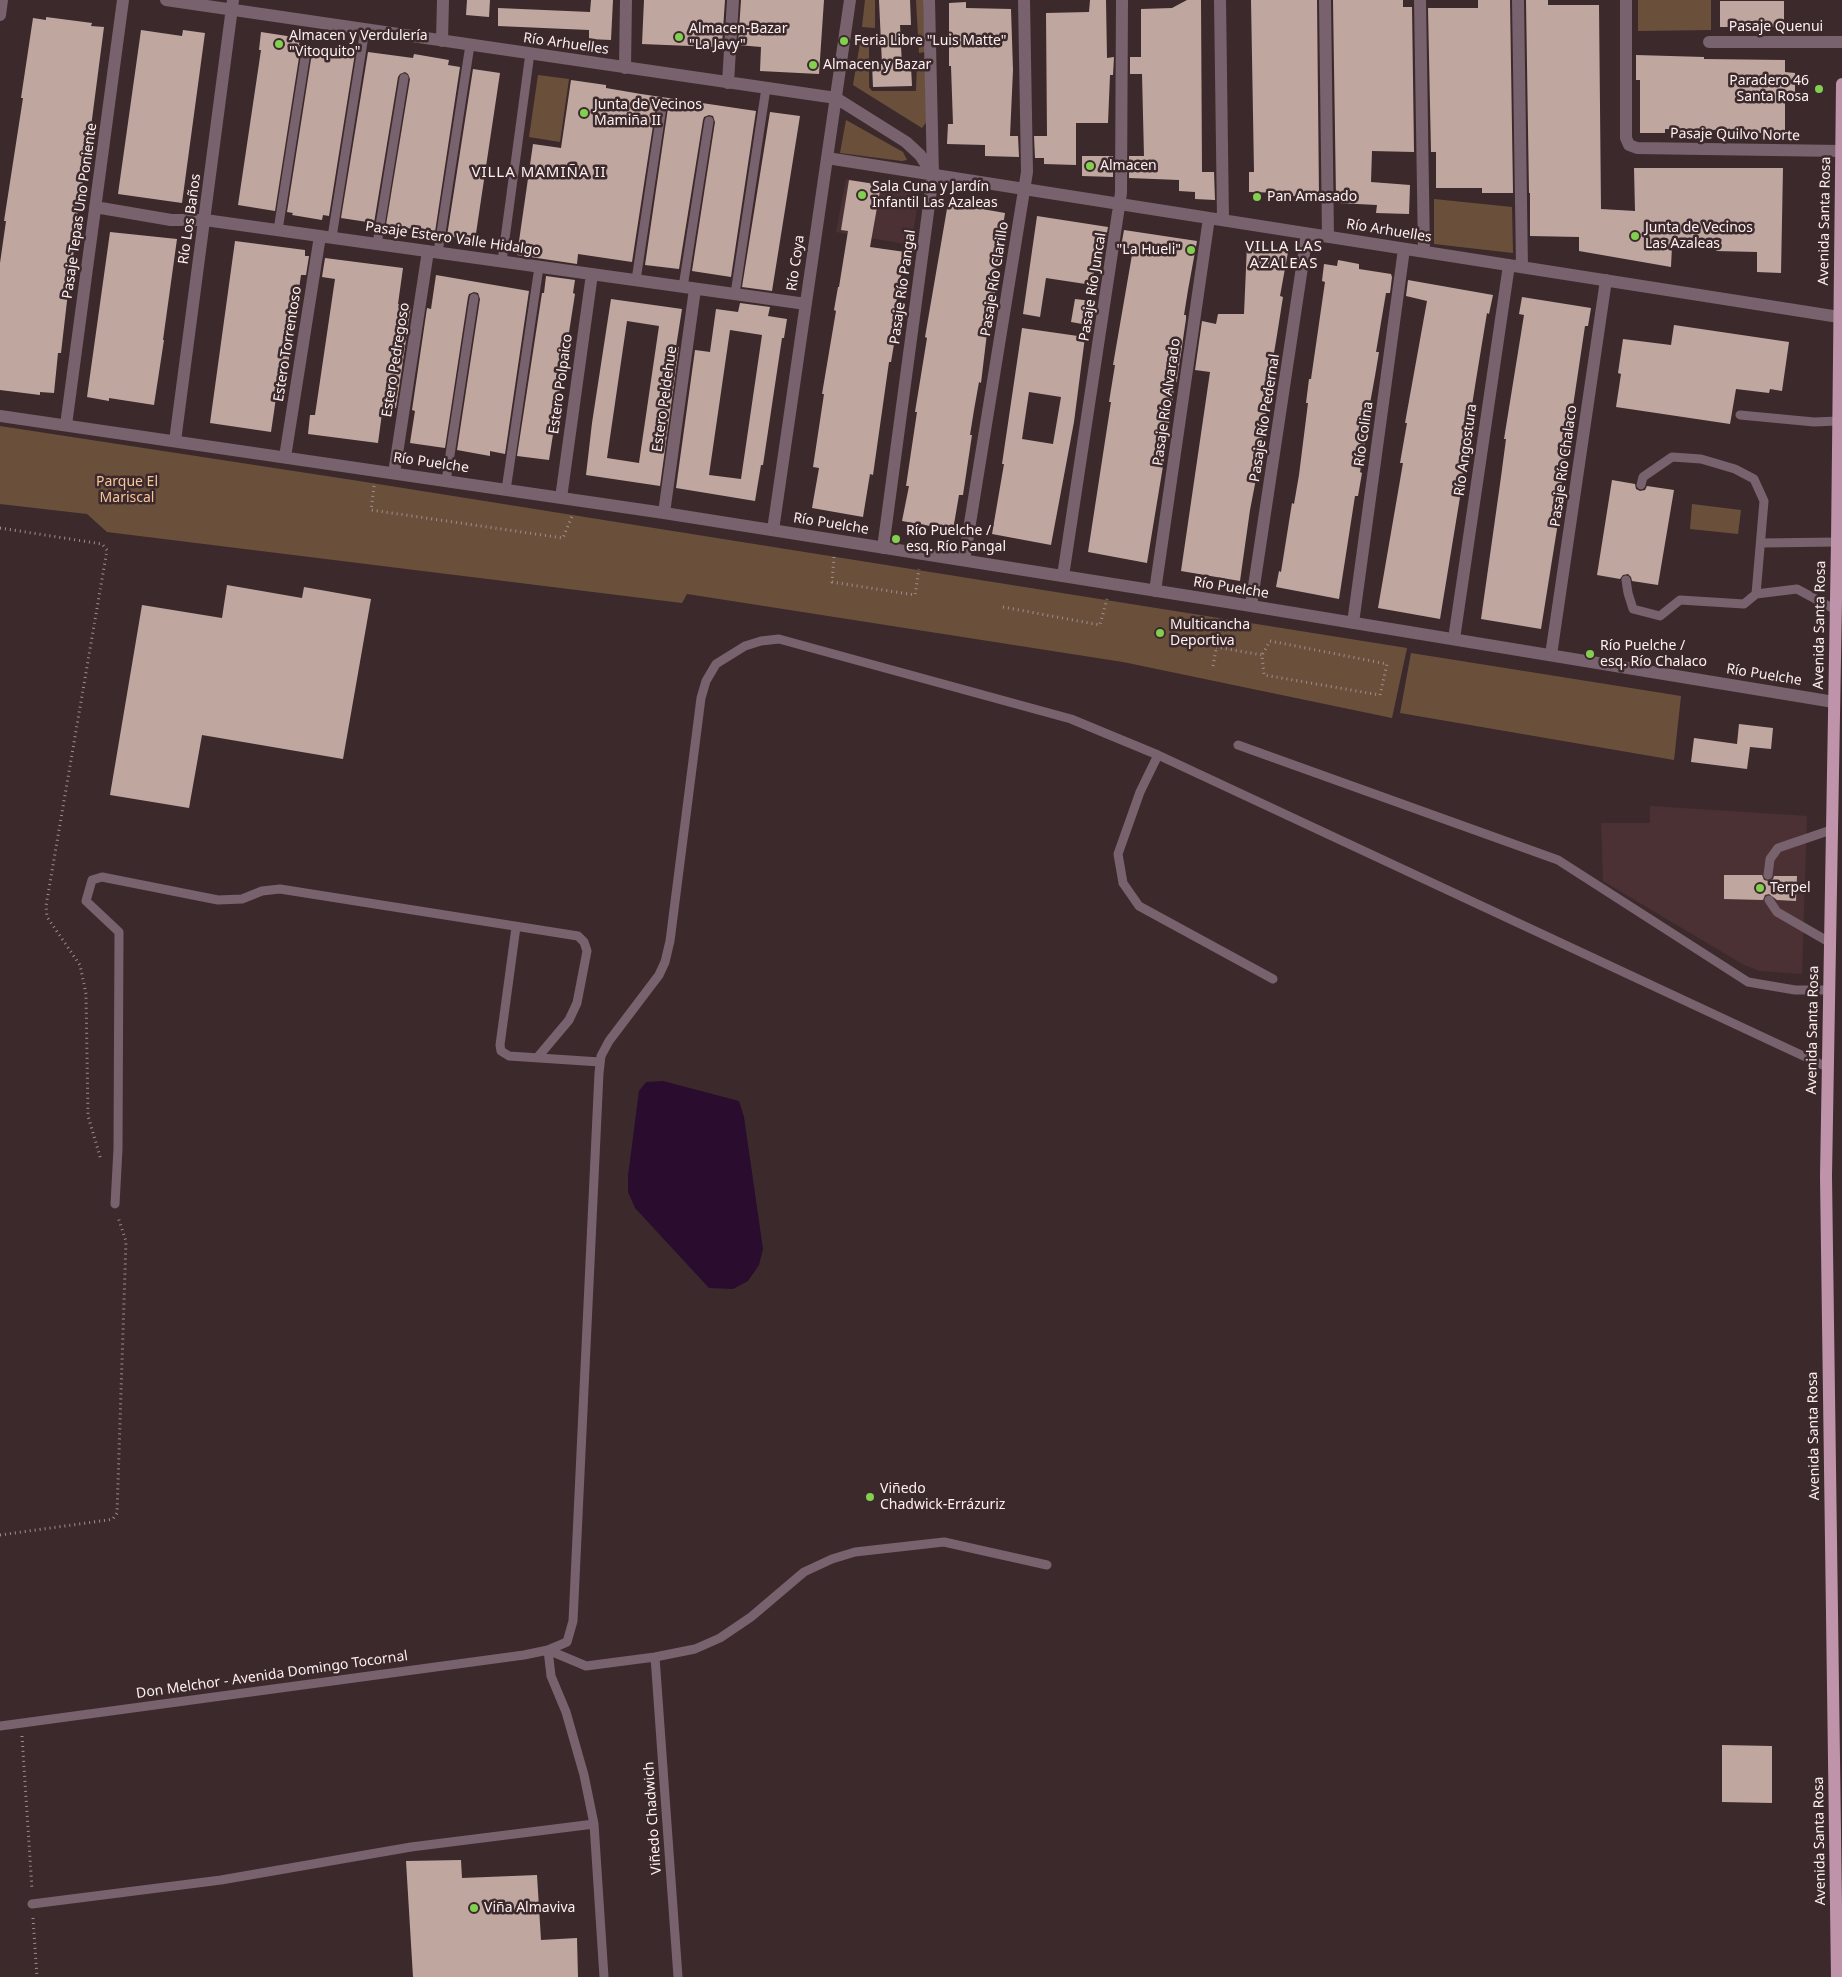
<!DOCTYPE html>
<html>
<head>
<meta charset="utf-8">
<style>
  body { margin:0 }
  canvas { display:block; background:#3c292b }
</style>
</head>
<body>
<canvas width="1842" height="1977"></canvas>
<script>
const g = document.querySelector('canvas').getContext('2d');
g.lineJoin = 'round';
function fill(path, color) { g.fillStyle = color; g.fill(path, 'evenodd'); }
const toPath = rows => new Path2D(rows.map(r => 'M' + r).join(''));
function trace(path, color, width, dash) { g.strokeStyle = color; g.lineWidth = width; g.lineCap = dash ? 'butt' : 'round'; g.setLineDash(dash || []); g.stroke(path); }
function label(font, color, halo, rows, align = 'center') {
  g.font = font + ' "Noto Sans",sans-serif'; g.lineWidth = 5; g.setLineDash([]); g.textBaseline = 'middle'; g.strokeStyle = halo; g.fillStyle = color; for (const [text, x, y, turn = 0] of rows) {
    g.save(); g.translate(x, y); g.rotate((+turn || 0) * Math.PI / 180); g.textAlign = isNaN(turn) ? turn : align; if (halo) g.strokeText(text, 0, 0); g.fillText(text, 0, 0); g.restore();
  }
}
fill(toPath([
  [846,179,920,190,911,245,836,232],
  [1650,806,1807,816,1802,974,1760,971,1744,965,1603,881,1601,823,1650,823]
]), '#4b3134');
fill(toPath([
  [865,0,875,0,875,28,862,27],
  [916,0,923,0,925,52,919,53],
  [1638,0,1711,0,1711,30,1638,31],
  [860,43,869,47,869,87,872,91,916,91,917,64,926,63,927,121,922,128,853,85],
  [538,75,569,79,560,142,529,137],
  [846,120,903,152,907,160,902,161,840,153],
  [1434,199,1512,207,1513,253,1434,244],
  [0,426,359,481,1407,648,1392,718,1123,662,687,594,682,603,107,532,87,514,0,504],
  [1692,504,1741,510,1738,534,1690,529],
  [1411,653,1681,696,1674,760,1400,713]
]), '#6a503b');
fill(toPath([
  [663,1081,739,1101,744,1117,763,1249,759,1265,748,1281,733,1289,709,1288,635,1208,628,1192,628,1176,639,1091,646,1082]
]), '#290c2e');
fill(toPath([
  [467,0,490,0,489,17,466,15],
  [591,0,613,0,611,40,589,39,589,30,498,26,498,8,590,12],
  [644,0,725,0,722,44,716,43,715,47,642,44],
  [741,0,824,0,819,74,760,71,761,47,738,45],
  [879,0,910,0,911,25,900,25,902,66,911,66,912,86,873,87,872,64,882,64],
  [1090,0,1106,0,1107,58,1114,57,1113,75,1110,75,1108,123,1076,123,1076,165,1044,164,1044,158,1035,158,1034,136,1047,136,1046,13,1089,12],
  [1187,0,1201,0,1202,172,1214,172,1215,200,1195,199,1195,192,1179,191,1179,180,1129,178,1129,156,1144,156,1142,74,1130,74,1130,57,1141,57,1141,9,1172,8],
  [1251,0,1317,0,1319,197,1286,196,1286,193,1249,192,1249,172,1254,172],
  [1333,0,1403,0,1403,7,1412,7,1414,152,1372,151,1371,182,1410,185,1409,214,1376,213,1377,205,1338,203,1338,198,1336,198],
  [1478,0,1510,0,1513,193,1482,193,1482,188,1436,188,1436,152,1431,152,1428,8,1478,8],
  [1526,0,1548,0,1548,5,1599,5,1601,209,1635,211,1634,168,1783,168,1781,273,1757,272,1757,252,1716,251,1716,246,1672,246,1671,267,1579,251,1579,237,1530,236,1530,193,1529,193],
  [1720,1,1784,1,1784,27,1720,27],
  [966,2,966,8,1011,9,1013,70,1010,136,1018,136,1019,157,985,156,985,145,947,144,948,124,953,124,951,66,949,66,949,3],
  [46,17,92,23,91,26,104,27,88,150,86,150,82,190,80,190,71,276,70,275,61,353,58,353,54,393,40,392,40,395,0,390,0,263,6,221,4,221,23,98,21,98,33,18,46,20],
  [141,30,182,36,183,30,205,33,182,203,118,194],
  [261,32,300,38,299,45,304,46,300,51,275,211,238,205,261,50,259,50],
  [310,47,355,53,329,216,323,215,322,220,292,215,293,213,287,212,312,53],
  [368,52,413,58,414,54,449,60,448,65,460,67,435,232,386,225,410,79,408,74,405,72,400,74,398,77,374,223,341,218],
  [1636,55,1704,57,1704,59,1785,60,1785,72,1795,73,1795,94,1785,94,1785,133,1720,133,1720,130,1665,129,1665,133,1640,133,1640,80,1636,80],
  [473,69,500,73,475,240,447,236],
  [571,80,606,85,606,88,641,94,756,111,731,277,692,271,715,122,713,116,709,115,704,117,703,120,679,269,645,265,668,108,666,102,662,101,657,103,656,106,632,262,578,254,577,264,517,255,533,144,561,148],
  [770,112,800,116,772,291,742,287],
  [1082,156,1113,156,1113,177,1082,176],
  [849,180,881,185,870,247,905,252,890,338,895,338,891,362,889,362,873,475,870,474,863,517,812,508,819,468,813,467,824,394,822,394,836,311,834,310,838,287,839,287,848,231,841,230],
  [948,203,1005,213,994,285,996,285,993,308,991,308,987,333,981,383,979,382,974,410,970,435,972,435,963,495,959,495,953,530,902,521,909,486,906,486,917,412,915,412,927,338,925,337],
  [1037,216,1108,227,1105,243,1102,243,1101,246,1098,245,1092,285,1046,278,1040,317,1023,314],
  [1124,230,1197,241,1188,290,1184,315,1186,315,1186,319,1177,380,1177,382,1175,382,1163,466,1147,563,1088,552,1111,402,1109,402,1115,365,1113,365,1133,249,1121,247],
  [110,232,177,239,163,340,164,340,154,405,109,398,109,401,87,397],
  [235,241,305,250,305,256,309,256,306,275,301,275,284,392,277,391,271,432,210,423],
  [1247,245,1288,252,1280,296,1283,297,1277,335,1264,413,1266,413,1261,453,1250,510,1240,581,1181,571,1210,372,1195,370,1202,321,1216,324,1218,314,1244,314],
  [325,258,403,268,398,304,411,306,396,408,383,406,378,443,308,434,310,415,315,415,335,279,322,277],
  [1338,260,1359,264,1359,269,1391,274,1392,277,1390,293,1386,293,1376,352,1379,352,1375,376,1365,431,1367,431,1360,472,1362,473,1358,496,1355,496,1339,599,1276,587,1279,571,1281,572,1292,503,1294,504,1299,475,1308,403,1306,403,1309,379,1311,379,1325,282,1322,281,1324,264,1337,266],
  [436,275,529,291,505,454,490,451,490,456,457,450,480,299,478,293,474,292,469,294,468,297,445,448,410,443,415,411,412,410,427,308,431,309],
  [546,276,575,280,573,293,575,294,549,460,517,456,542,293,544,293],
  [1408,280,1493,295,1489,314,1487,313,1476,380,1465,449,1466,450,1461,491,1440,619,1378,608,1403,463,1400,463,1407,423,1405,423,1427,301,1406,296],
  [1522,297,1591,308,1588,326,1585,326,1572,413,1559,504,1561,504,1541,629,1481,619,1501,477,1506,439,1504,439,1524,315,1519,314],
  [611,299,682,309,676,347,679,347,660,486,586,475,592,423],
  [627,321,659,326,639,463,607,458],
  [1075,299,1092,301,1088,325,1071,322],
  [740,303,770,307,768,316,787,319,784,338,782,338,763,465,761,465,755,501,676,488,695,350,710,352,716,309,738,312],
  [730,330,762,335,741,479,709,475],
  [1674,325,1789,342,1782,391,1770,389,1769,393,1736,389,1730,424,1616,407,1621,374,1618,373,1623,339,1671,345],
  [1022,328,1085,337,1074,422,1051,545,992,534,1004,464,1002,464],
  [1029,392,1061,397,1053,444,1022,439],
  [1612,480,1635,484,1636,489,1640,491,1645,490,1647,486,1674,490,1658,585,1632,581,1631,577,1628,574,1623,575,1620,579,1597,575],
  [227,585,302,598,304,587,371,599,343,759,202,735,189,808,110,795,142,605,222,618],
  [1739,724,1773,728,1771,749,1750,747,1747,769,1691,762,1694,738,1737,744],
  [1724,875,1762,875,1764,880,1768,881,1773,879,1774,876,1797,876,1796,901,1777,900,1769,894,1765,895,1763,900,1724,899],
  [1722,1745,1772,1746,1772,1803,1722,1802],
  [461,1860,462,1878,537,1875,541,1940,577,1938,578,1977,413,1977,406,1861]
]), '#bfa7a0');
trace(toPath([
  [374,486,371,510,563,538,572,516],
  [0,528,102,544,107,550,46,906,47,917,80,965,86,994,88,1116,101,1160],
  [834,557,832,582,915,595,919,569],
  [1003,607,1100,625,1107,599],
  [1270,641,1387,664,1380,695,1264,675,1262,655,1270,641],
  [1216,647,1262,655],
  [1213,666,1222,617],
  [0,1535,108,1520,113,1519,117,1513,126,1241,118,1217],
  [22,1736,32,1889],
  [33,1918,37,1977]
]), '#9e8e90', 3, [1, 4]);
trace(toPath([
  [278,230,306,52],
  [332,237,365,29],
  [377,244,404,78],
  [438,252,470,45],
  [502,261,530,53],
  [636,280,662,107],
  [683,287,709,121],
  [735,294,766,88],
  [1740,415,1814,422,1838,421],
  [446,481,474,298],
  [506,490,539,267],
  [1761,543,1837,542],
  [1626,580,1628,593,1633,609,1660,616,1680,600,1744,604,1756,594,1764,501,1754,479,1735,469,1701,459,1672,457,1643,477,1641,485],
  [1756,594,1797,589,1836,610],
  [1238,745,1558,860,1748,982,1795,990,1829,990],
  [1158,755,1140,792,1118,854,1123,883,1139,906,1273,979],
  [1768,875,1770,859,1778,848,1831,830],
  [1769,900,1777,912,1829,942],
  [516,927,500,1045,501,1051,509,1056,600,1062],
  [115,1204,118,1149,119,932,86,901,92,880,102,877,218,900,242,899,262,891,280,889,578,936,584,942,587,951,577,1003,569,1020,537,1058],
  [548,1650,586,1666,655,1657,695,1649,720,1638,751,1617,804,1572,832,1559,855,1552,944,1542,1047,1565],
  [548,1650,551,1676,566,1712,584,1775,594,1824,604,1977],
  [655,1657,678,1977],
  [0,1726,524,1655,548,1650,567,1642,573,1621,599,1073,601,1056,609,1041,659,975,665,962,670,941,701,698,706,681,716,664,745,646,761,641,779,639,1071,719,1158,755,1827,1067],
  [32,1904,221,1880,411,1847,594,1824]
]), '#78626d', 9);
trace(toPath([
  [166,0,836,98,906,142,920,155,933,175],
  [1220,0,1223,220],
  [1325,0,1328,237],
  [1420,0,1424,252],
  [1518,0,1522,267],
  [1626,0,1626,138,1629,145,1637,148,1841,151],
  [0,15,2,0],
  [442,41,443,0],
  [1709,42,1842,42],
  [625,68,626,0],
  [728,83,733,0],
  [827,158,1839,317],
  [95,207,171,220,205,220,806,304],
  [0,416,664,513,1233,603,1834,702],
  [66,425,123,0],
  [175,441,233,0],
  [285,457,320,236],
  [394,473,428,251],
  [561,498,592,274],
  [664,513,695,289],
  [773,530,850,0],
  [883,548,933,175,929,0],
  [964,560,1027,172,1024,0],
  [1063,576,1121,193,1122,0],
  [1155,591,1209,218],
  [1251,606,1307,234],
  [1353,623,1404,249],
  [1454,639,1509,265],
  [1551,655,1606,280]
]), '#78626d', 12);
trace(toPath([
  [1837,1977,1826,1176,1837,542,1842,84]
]), '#bf94aa', 12);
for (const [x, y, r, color] of [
  [679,37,5,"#81d050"],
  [844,41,5,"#81d050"],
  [279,44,5,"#81d050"],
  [813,65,5,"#81d050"],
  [1819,89,5,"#81d050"],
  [584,113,5,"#81d050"],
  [1090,166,5,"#81d050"],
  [862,195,5,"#81d050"],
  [1257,197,5,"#81d050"],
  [1635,236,5,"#81d050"],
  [1191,250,5,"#81d050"],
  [896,539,5,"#81d050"],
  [1160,633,5,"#81d050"],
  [1590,654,5,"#81d050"],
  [1760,888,5,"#81d050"],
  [870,1497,5,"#81d050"],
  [474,1908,5,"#81d050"]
]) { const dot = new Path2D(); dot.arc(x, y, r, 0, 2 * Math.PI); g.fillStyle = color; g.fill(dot); trace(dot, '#3c292b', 2); }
label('14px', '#fdf0f1', '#3c292b', [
  ["Pasaje Quenui",1776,27],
  ["Río Arhuelles",566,44,8],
  ["Pasaje Quilvo Norte",1735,135,1],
  ["Pasaje Tepas Uno Poniente",80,211,-82],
  ["Río Los Baños",190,219,-82],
  ["Avenida Santa Rosa",1825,221,-89],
  ["Río Arhuelles",1389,231,9],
  ["Pasaje Estero Valle Hidalgo",453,239,8],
  ["Río Coya",796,263,-82],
  ["Pasaje Río Clarillo",995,279,-81],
  ["Pasaje Río Pangal",903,287,-82],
  ["Pasaje Río Juncal",1093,287,-81],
  ["Estero Torrentoso",288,344,-81],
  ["Estero Pedregoso",396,360,-81],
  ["Estero Polpaico",561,384,-82],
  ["Estero Peldehue",665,399,-82],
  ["Pasaje Río Alvarado",1167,402,-82],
  ["Pasaje Río Pedernal",1265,418,-81],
  ["Río Colina",1364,434,-82],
  ["Río Angostura",1466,450,-82],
  ["Río Puelche",431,463,8],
  ["Pasaje Río Chalaco",1564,466,-82],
  ["Río Puelche",831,524,9],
  ["Río Puelche",1231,588,9],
  ["Avenida Santa Rosa",1820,625,-89],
  ["Río Puelche",1764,675,9],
  ["Avenida Santa Rosa",1813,1030,-89],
  ["Avenida Santa Rosa",1814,1436,-91],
  ["Don Melchor - Avenida Domingo Tocornal",272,1675,-8],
  ["Viñedo Chadwich",653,1818,-94],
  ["Avenida Santa Rosa",1820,1841,-91]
]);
label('14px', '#fdf0f1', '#3c292b', [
  ["Almacen-Bazar",689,29],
  ["\"La Javy\"",689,45],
  ["Almacen y Verdulería",289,36],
  ["\"Vitoquito\"",289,52],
  ["Feria Libre \"Luis Matte\"",854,41],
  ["Almacen y Bazar",823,65],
  ["Paradero 46",1809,81,"right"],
  ["Santa Rosa",1809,97,"right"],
  ["Junta de Vecinos",594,105],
  ["Mamiña II",594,121],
  ["Almacen",1100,166],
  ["Sala Cuna y Jardín",872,187],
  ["Infantil Las Azaleas",872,203],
  ["Pan Amasado",1267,197],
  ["Junta de Vecinos",1645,228],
  ["Las Azaleas",1645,244],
  ["\"La Hueli\"",1181,250,"right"],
  ["Río Puelche /",906,531],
  ["esq. Río Pangal",906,547],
  ["Multicancha",1170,625],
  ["Deportiva",1170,641],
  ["Río Puelche /",1600,646],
  ["esq. Río Chalaco",1600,662],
  ["Terpel",1770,888],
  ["Viñedo",880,1489],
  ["Chadwick-Errázuriz",880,1505],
  ["Viña Almaviva",484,1908]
], 'left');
label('14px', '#f9c69c', '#3c292b', [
  ["Parque El",127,482],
  ["Mariscal",127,498]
]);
g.letterSpacing = '1px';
label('15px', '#fdf0f1', '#3c292b', [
  ["VILLA MAMIÑA II",539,173],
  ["VILLA LAS",1284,247],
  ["AZALEAS",1284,264]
]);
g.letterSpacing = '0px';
</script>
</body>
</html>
